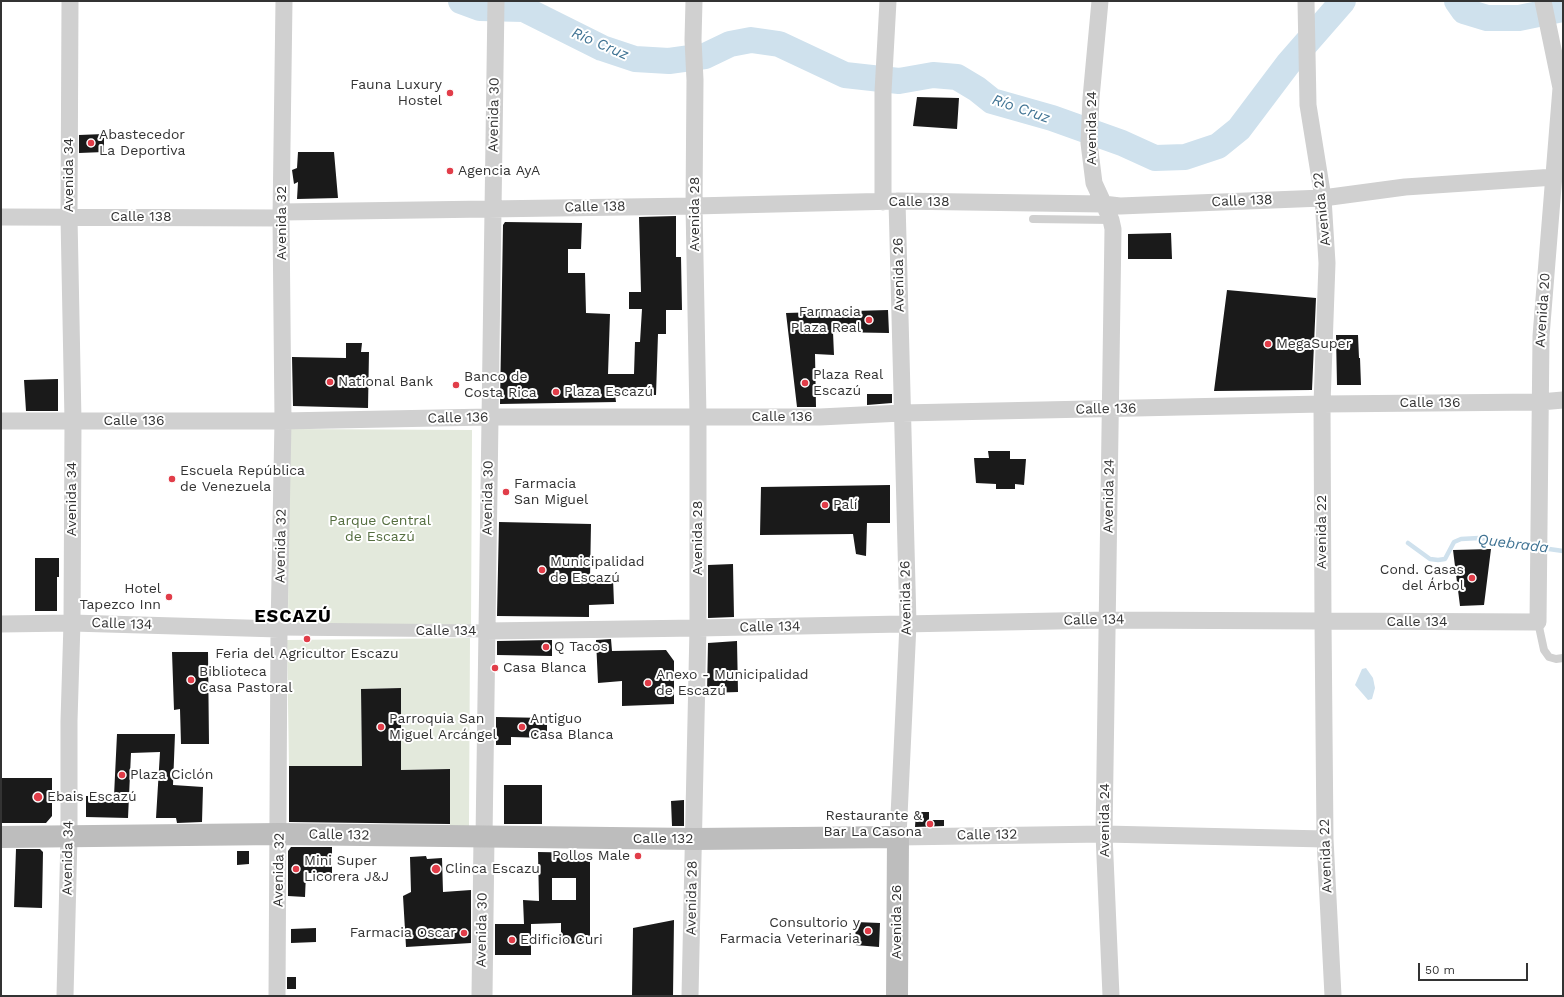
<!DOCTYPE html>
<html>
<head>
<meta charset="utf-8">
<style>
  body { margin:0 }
  #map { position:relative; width:1564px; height:997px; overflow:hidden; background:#fff; font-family:"Work Sans",sans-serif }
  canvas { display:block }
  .frame { position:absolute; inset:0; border:2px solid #333; pointer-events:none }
  .scale { position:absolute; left:1418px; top:963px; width:110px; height:18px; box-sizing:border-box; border:2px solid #333; border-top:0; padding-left:5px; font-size:12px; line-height:14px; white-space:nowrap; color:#333; -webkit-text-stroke:3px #fff; paint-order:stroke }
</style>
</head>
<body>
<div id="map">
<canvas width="1564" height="997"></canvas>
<div class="frame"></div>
<div class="scale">50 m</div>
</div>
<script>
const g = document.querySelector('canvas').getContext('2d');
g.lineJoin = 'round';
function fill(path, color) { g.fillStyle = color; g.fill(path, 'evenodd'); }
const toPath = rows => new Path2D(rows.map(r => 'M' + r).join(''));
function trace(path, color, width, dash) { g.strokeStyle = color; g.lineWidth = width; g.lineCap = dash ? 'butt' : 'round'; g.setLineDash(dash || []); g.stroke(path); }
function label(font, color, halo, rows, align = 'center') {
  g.font = font + ' "Work Sans",sans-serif'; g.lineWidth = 4; g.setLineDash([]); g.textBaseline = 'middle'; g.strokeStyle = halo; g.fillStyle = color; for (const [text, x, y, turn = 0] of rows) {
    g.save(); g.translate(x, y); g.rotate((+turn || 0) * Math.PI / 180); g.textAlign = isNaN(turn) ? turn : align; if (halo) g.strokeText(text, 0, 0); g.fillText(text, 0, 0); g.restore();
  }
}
fill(toPath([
  [289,429,472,430,471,628,288,627],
  [470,638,469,826,450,827,449,769,401,770,400,688,361,689,362,766,289,766,287,640]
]), '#e3e9dc');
fill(toPath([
  [1366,668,1373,678,1375,688,1372,699,1368,700,1355,685,1362,669]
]), '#cfe1ed');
trace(toPath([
  [1408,543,1430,559,1438,560,1445,559,1454,542,1461,539,1479,538,1489,539,1499,543,1526,544,1535,546],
  [1542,548,1563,551]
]), '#cfe1ed', 4.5);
trace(toPath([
  [461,1,480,8,524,9,602,48,635,59,669,61,705,56,730,44,751,40,779,44,845,75,899,81,933,75,957,77,977,89,992,101,1052,118,1122,143,1155,158,1185,157,1218,146,1239,129,1288,64,1343,1],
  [1457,1,1464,11,1487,18,1519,18,1563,9]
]), '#cfe1ed', 26);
fill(toPath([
  [917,97,959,98,957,129,913,126],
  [104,134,104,152,79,153,79,135],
  [298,152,334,152,338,198,297,199,298,182,294,184,292,170,297,168],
  [676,216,676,257,681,257,682,310,666,310,666,334,658,334,656,395,615,394,616,402,500,404,503,225,505,222,582,223,581,249,568,249,568,273,585,273,586,313,610,314,608,374,634,374,635,342,640,342,642,309,629,309,629,292,641,292,639,217],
  [1171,233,1172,259,1128,259,1128,234],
  [1227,290,1316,298,1312,390,1214,391],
  [888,310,889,333,833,332,834,355,815,354,816,407,797,407,786,313],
  [1336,335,1358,335,1359,358,1360,358,1361,385,1337,385],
  [346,343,362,343,361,352,369,352,368,408,293,406,292,357,346,358],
  [58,379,58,411,26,411,24,380],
  [867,394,892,394,892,403,867,405],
  [988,451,1010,451,1010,459,1026,459,1024,485,1015,484,1015,489,996,489,996,484,976,483,974,458,989,458],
  [890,485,890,523,867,523,866,556,856,554,853,534,760,535,761,487],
  [499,522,591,524,590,579,613,578,614,604,589,605,589,617,497,616],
  [1491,549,1484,605,1460,606,1453,550],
  [35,558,59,558,59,577,57,577,57,611,35,611],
  [733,564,734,617,708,618,708,565],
  [611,639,612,651,666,650,674,661,674,704,622,706,622,681,598,683,596,640],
  [552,640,552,656,497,655,497,641],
  [737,641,738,692,707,693,708,643],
  [172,652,208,652,209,744,181,744,180,709,174,710],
  [401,688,401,770,450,769,450,824,289,822,289,766,362,766,361,689],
  [496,717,547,718,547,738,511,737,511,745,496,745],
  [117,734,175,734,173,785,203,787,202,822,177,823,176,818,156,818,160,752,131,753,128,818,86,817,86,796,114,796],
  [1,778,52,778,52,816,46,823,1,823],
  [504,785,542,785,542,824,504,824],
  [684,800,684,826,672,826,671,801],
  [916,812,929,812,929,820,944,820,944,826,915,827],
  [291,847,332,847,332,873,306,873,305,897,288,896,288,851],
  [16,849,40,849,43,852,42,908,14,907],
  [237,851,249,851,249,864,237,865],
  [538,852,590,853,590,944,561,943,561,923,531,924,531,955,495,955,495,924,528,924,524,924,523,900,539,901],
  [552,878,576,878,576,900,552,900],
  [426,856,427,859,442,858,443,892,471,890,471,943,406,947,403,896,411,892,410,857],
  [674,920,673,996,632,996,633,928],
  [856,922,880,923,879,947,855,945],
  [316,928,316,942,291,943,291,929],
  [287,977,296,977,296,989,287,989]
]), '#1a1a1a');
trace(toPath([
  [1033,219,1111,220],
  [1538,622,1544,650,1549,657,1556,659,1563,658]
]), '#d0d0d0', 8);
trace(toPath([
  [279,629,486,631]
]), '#d0d0d0', 13);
trace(toPath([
  [1100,1,1091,98,1089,143,1094,183,1111,220,1113,229,1104,834,1111,996],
  [1306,1,1308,105,1323,198,1327,263,1322,404,1323,621,1325,839,1333,996],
  [897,201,908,624,898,837,1104,834,1325,839],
  [883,202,883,92,888,1],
  [281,212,694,206,897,201,1103,204,1120,206,1323,198,1405,187,1555,177],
  [1,217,281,218],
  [1,421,283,421,489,417,820,417,902,413,1322,404,1540,402,1563,400],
  [1,624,72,623,279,629],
  [486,631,698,628,1107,620,1538,622,1541,336,1561,88,1543,1],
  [484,837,496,1],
  [65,996,69,837,69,721,72,623,73,421,69,217,70,1],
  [277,996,279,629,283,421,281,218,284,1],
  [690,996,698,628,698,416,694,206,695,80,693,40,694,1]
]), '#d0d0d0', 17);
trace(toPath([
  [482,996,484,837]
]), '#d0d0d0', 21);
trace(toPath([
  [1,837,279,834,694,839,898,837,897,996]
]), '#bdbdbd', 22);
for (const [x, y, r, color] of [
  [450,93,4,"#e13d49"],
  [91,143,4,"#e13d49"],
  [450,171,4,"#e13d49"],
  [869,320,4,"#e13d49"],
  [1268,344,4,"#e13d49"],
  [330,382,4,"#e13d49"],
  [805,383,4,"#e13d49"],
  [456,385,4,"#e13d49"],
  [556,392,4,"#e13d49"],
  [172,479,4,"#e13d49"],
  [506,492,4,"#e13d49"],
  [825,505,4,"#e13d49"],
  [542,570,4,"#e13d49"],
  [1472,578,4,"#e13d49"],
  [169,597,4,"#e13d49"],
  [307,639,4,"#e13d49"],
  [546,647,4,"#e13d49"],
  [495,668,4,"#e13d49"],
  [191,680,4,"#e13d49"],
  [648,683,4,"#e13d49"],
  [381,727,4,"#e13d49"],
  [522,727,4,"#e13d49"],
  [122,775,4,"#e13d49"],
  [38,797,5,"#e13d49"],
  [930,824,4,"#e13d49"],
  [638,856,4,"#e13d49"],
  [296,869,4,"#e13d49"],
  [436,869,5,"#e13d49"],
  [868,931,4,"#e13d49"],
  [464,933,4,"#e13d49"],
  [512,940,4,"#e13d49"]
]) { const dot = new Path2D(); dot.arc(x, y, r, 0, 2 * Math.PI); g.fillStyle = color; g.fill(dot); trace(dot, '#fff', 1.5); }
label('14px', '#333', '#fff', [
  ["Fauna Luxury",442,85,"right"],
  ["Hostel",442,101,"right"],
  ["Abastecedor",99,135],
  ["La Deportiva",99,151],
  ["Agencia AyA",458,171],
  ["Farmacia",861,312,"right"],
  ["Plaza Real",861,328,"right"],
  ["MegaSuper",1276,344],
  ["Plaza Real",813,375],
  ["Escazú",813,391],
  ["Banco de",464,377],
  ["Costa Rica",464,393],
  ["National Bank",338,382],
  ["Plaza Escazú",564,392],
  ["Escuela República",180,471],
  ["de Venezuela",180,487],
  ["Farmacia",514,484],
  ["San Miguel",514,500],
  ["Palí",833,505],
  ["Municipalidad",550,562],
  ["de Escazú",550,578],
  ["Cond. Casas",1464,570,"right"],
  ["del Árbol",1464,586,"right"],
  ["Hotel",161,589,"right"],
  ["Tapezco Inn",161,605,"right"],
  ["Q Tacos",554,647],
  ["Feria del Agricultor Escazu",307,654,"center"],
  ["Casa Blanca",503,668],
  ["Biblioteca",199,672],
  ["Casa Pastoral",199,688],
  ["Anexo - Municipalidad",656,675],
  ["de Escazú",656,691],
  ["Parroquia San",389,719],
  ["Miguel Arcángel",389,735],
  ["Antiguo",530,719],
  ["Casa Blanca",530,735],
  ["Plaza Ciclón",130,775],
  ["Ebais Escazú",47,797],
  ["Restaurante &",922,816,"right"],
  ["Bar La Casona",922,832,"right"],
  ["Pollos Male",630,856,"right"],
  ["Mini Super",304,861],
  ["Licorera J&J",304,877],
  ["Clinca Escazu",445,869],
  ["Consultorio y",860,923,"right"],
  ["Farmacia Veterinaria",860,939,"right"],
  ["Farmacia Oscar",456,933,"right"],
  ["Edificio Curi",520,940]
], 'left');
label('14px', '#333', '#fff', [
  ["Avenida 30",494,115,-89],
  ["Avenida 24",1092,128,-90],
  ["Avenida 34",69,175,-90],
  ["Calle 138",1242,201,-2],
  ["Calle 138",919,202],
  ["Calle 138",595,207,-1],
  ["Avenida 22",1322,209,-96],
  ["Avenida 28",695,214,-90],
  ["Calle 138",141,217],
  ["Avenida 32",282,223,-90],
  ["Avenida 26",899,275,-91],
  ["Avenida 20",1543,310,-86],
  ["Calle 136",1430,403],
  ["Calle 136",1106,409,-1],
  ["Calle 136",782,417],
  ["Calle 136",458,418,-1],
  ["Calle 136",134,421],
  ["Avenida 24",1109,496,-89],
  ["Avenida 30",488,498,-89],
  ["Avenida 34",72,499,-90],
  ["Avenida 22",1322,532,-90],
  ["Avenida 28",698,538,-90],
  ["Avenida 32",281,546,-89],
  ["Avenida 26",906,598,-91],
  ["Calle 134",1094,620,-1],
  ["Calle 134",1417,622],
  ["Calle 134",122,624,2],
  ["Calle 134",770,627,-1],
  ["Calle 134",446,631],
  ["Avenida 24",1105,820,-90],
  ["Calle 132",339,835,1],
  ["Calle 132",987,835,-1],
  ["Calle 132",663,839],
  ["Avenida 22",1326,856,-92],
  ["Avenida 34",68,858,-89],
  ["Avenida 32",279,870,-89],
  ["Avenida 28",692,898,-89],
  ["Avenida 26",897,922,-90],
  ["Avenida 30",482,930,-89]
]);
label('14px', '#556e40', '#fff', [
  ["Parque Central",380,521],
  ["de Escazú",380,537]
]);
label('italic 15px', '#417494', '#fff', [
  ["Río Cruz",600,44,23],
  ["Río Cruz",1021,109,19],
  ["Quebrada",1513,544,7]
]);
g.letterSpacing = '1px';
label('bold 18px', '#000', '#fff', [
  ["ESCAZÚ",293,617]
]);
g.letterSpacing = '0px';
</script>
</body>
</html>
